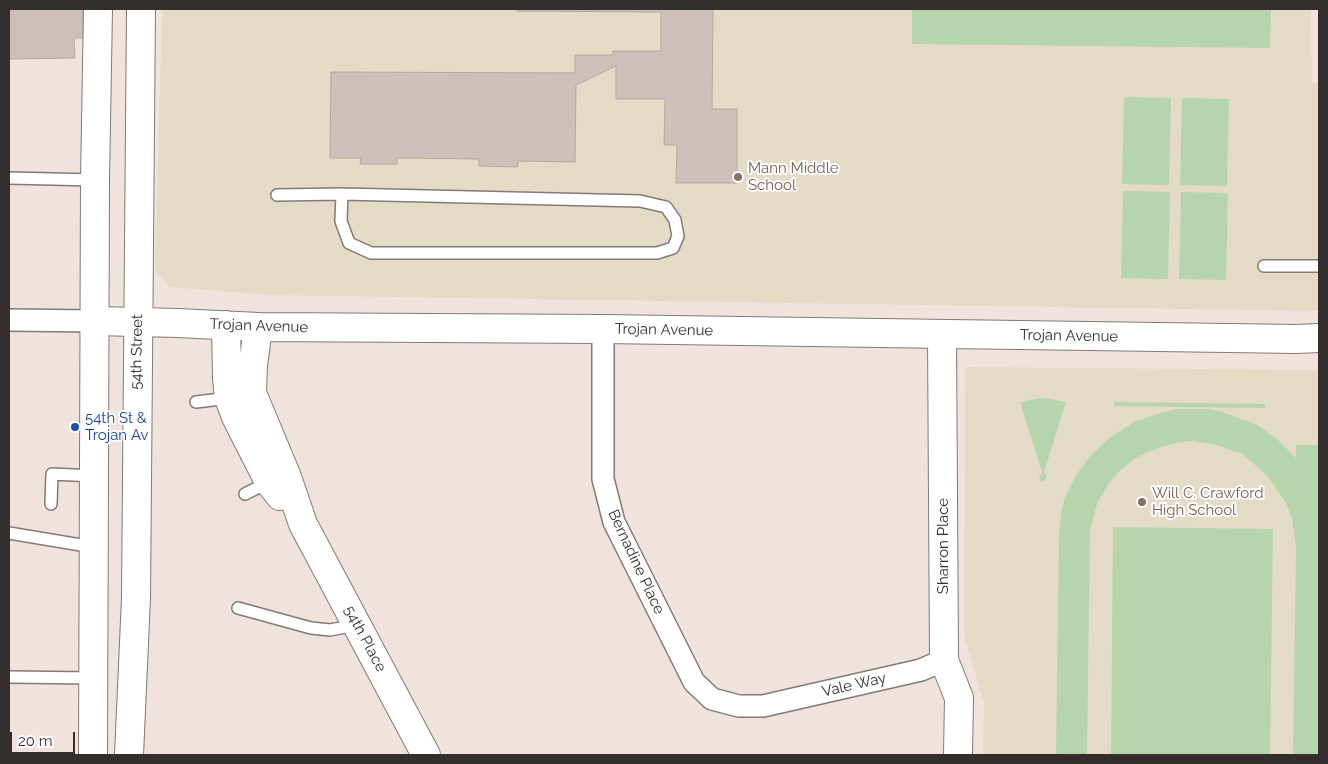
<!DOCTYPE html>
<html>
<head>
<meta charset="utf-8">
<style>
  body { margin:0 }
  #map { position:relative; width:1328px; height:764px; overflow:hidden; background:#f0e2dd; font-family:Raleway,sans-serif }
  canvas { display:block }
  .frame { position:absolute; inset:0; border:10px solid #342f2d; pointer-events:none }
  .scale { position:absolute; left:10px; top:732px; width:65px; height:22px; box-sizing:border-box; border:2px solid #342f2d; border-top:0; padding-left:6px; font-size:15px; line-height:18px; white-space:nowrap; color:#342f2d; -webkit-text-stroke:4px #fff; paint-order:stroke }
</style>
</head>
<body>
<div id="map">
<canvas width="1328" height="764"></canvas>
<div class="frame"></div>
<div class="scale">20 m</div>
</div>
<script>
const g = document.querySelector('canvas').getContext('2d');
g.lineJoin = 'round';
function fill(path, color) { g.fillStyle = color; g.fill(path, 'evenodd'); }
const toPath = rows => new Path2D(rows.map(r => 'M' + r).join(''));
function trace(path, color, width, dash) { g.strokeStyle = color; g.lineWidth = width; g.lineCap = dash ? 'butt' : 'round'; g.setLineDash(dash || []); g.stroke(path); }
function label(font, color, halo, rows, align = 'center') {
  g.font = font + ' Raleway,sans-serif'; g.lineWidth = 4; g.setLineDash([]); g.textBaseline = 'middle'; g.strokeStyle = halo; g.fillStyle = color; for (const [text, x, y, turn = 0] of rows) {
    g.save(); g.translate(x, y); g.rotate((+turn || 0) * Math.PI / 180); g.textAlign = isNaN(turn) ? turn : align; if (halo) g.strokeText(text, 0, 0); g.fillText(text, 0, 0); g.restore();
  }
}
fill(toPath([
  [162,9,1311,9,1312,83,1319,83,1319,309,1315,311,268,295,170,287,155,270],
  [965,367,1319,370,1319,755,983,755,984,704,964,635]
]), '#e4dbc6');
fill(toPath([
  [912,9,1271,9,1270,48,912,44],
  [1124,97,1171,98,1169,185,1122,184],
  [1182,98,1229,99,1227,186,1180,185],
  [1123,191,1170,192,1168,279,1121,278],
  [1181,192,1228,193,1226,280,1179,279],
  [1041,398,1056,400,1066,402,1044,472,1047,477,1044,481,1041,481,1039,478,1042,472,1020,402],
  [1114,402,1265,404,1265,408,1114,406],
  [1178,409,1206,409,1219,411,1245,420,1257,425,1278,440,1296,458,1296,445,1319,445,1319,755,1293,755,1296,547,1292,518,1286,503,1267,475,1242,454,1217,445,1191,441,1175,443,1158,448,1135,458,1121,470,1109,483,1097,504,1090,530,1087,755,1056,755,1059,533,1062,509,1065,497,1076,475,1092,454,1112,436,1136,421,1164,412],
  [1113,527,1273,529,1270,755,1111,755]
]), '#b7d5ac');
const building = toPath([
  [9,9,83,9,83,38,74,38,75,58,9,59,9,9],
  [517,9,713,9,712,109,737,109,737,183,676,183,677,145,664,145,665,99,616,99,616,66,576,85,575,162,518,161,518,167,479,166,479,159,397,158,397,164,360,164,361,158,330,158,331,72,575,73,575,55,613,55,613,51,661,51,661,12,517,11,517,9]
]);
fill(building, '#cdc0bb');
trace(building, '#b4a8a2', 1);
const lane = toPath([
  [9,178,95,180],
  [277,195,342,194,640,201,666,207,675,220,678,236,673,248,657,253,371,253,349,243,341,221,342,194],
  [1264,266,1319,266],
  [196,402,229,398],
  [245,494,269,482],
  [51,504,52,474,94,476],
  [9,533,93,547],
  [238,608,311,628,330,630,356,625],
  [9,677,93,678]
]);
const street = toPath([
  [9,320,95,321],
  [603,329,603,479,614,522,694,682,712,699,739,706,763,706,921,670,944,660]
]);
const secondary = toPath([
  [95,321,178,323,258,327,603,329,1297,339,1319,338],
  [226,325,227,378,229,398,236,417,269,482,280,496],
  [258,327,253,366,252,393,287,477,303,524,426,755],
  [942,334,944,660,959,698,958,755]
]);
const primary = toPath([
  [93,755,95,180,98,9],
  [129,755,136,598,141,9]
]);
trace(lane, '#857974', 14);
trace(street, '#857974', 24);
trace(secondary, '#857974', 30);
trace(primary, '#857974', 30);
trace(lane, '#fff', 11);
trace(street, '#fff', 21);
trace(secondary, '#fff', 28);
trace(primary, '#fff', 28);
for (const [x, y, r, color] of [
  [738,177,5,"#8d6e63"],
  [75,427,5,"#1a4fb4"],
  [1142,502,5,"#8d6e63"]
]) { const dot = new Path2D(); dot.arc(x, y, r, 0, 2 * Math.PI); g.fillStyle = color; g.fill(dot); trace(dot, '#fff', 2); }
label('15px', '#785e54', '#fff', [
  ["Mann Middle",748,168],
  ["School",748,185],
  ["Will C. Crawford",1152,493],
  ["High School",1152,510]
], 'left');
label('15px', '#342f2d', '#fff', [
  ["Trojan Avenue",259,326,2],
  ["Trojan Avenue",664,330,1],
  ["Trojan Avenue",1069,336,1],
  ["54th Street",137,352,-89],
  ["Sharron Place",943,546,-90],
  ["Bernadine Place",636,562,65],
  ["54th Place",365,639,62],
  ["Vale Way",854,685,-13]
]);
label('15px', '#164399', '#fff', [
  ["54th St &",85,418],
  ["Trojan Av",85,435]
], 'left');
</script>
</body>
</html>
